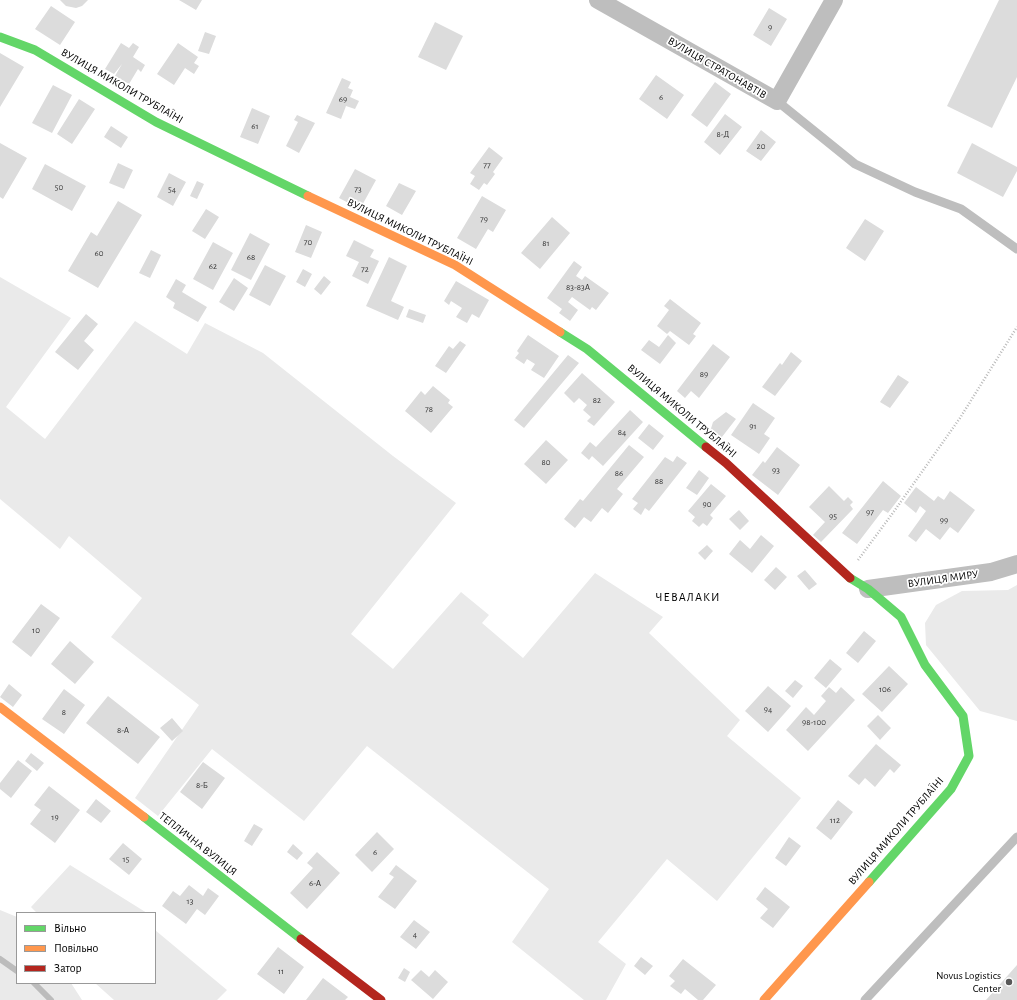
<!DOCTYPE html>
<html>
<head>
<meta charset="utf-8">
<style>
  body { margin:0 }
  #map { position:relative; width:1017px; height:1000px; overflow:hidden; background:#fff; font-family:"Alegreya Sans",sans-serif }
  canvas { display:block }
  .legend { position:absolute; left:16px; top:912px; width:140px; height:72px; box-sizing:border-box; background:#fff; border:1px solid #999; margin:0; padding:5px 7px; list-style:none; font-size:12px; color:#000 }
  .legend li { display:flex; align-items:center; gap:8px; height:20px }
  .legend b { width:20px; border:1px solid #999 }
</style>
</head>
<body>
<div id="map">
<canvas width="1017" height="1000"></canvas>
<ul class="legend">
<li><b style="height:5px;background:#63d668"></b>Вільно</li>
<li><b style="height:5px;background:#ff974d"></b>Повільно</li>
<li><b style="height:5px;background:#b3261e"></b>Затор</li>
</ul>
</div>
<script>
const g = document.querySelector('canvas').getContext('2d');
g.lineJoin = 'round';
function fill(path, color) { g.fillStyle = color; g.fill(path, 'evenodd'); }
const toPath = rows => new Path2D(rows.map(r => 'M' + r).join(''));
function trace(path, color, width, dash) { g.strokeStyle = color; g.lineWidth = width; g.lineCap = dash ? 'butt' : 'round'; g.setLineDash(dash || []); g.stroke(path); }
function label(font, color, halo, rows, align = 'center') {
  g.font = font + ' "Alegreya Sans",sans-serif'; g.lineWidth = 3.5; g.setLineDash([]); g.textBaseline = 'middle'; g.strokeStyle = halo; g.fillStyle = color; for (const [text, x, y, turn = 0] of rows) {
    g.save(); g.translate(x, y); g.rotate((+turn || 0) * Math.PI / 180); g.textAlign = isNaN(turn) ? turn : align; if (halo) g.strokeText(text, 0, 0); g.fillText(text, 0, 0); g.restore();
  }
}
fill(toPath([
  [0,277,71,318,6,407,45,439,135,321,187,354,205,323,263,353,393,456,456,503,351,634,393,669,461,592,489,615,482,623,523,658,595,573,663,617,649,633,740,720,727,736,801,798,717,901,667,859,598,942,626,964,606,1000,584,1000,512,942,549,889,367,746,304,821,212,749,158,816,135,798,199,705,111,637,142,598,69,536,60,549,0,499],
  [1017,585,1017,721,980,711,926,645,925,623,936,605,962,591,1008,590],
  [70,865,147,913,37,913,31,907],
  [0,910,17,917,17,983,71,983,82,1000,0,1000],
  [155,930,227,990,217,1000,114,1000,95,983,155,983]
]), '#eaeaea');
trace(toPath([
  [0,959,17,971],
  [34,983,51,1000]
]), '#bcbcbc', 6);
fill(toPath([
  [60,0,88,0,82,6,76,8,66,6],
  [179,0,202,0,196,10],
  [999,0,1017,0,1017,77,992,128,947,106],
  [51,6,75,22,60,45,35,29],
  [769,8,787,19,771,46,753,35],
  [435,22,463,36,446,70,418,57],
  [205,32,216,36,209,54,198,51],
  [121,43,129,48,133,43,139,47,133,57,145,65,141,72,138,69,129,84,115,76,122,64,114,74,105,69],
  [178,43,198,57,194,63,199,66,194,74,185,68,174,85,157,74],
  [0,53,24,67,0,107],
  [656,75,684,95,667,119,639,99],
  [342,78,351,82,348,88,353,90,350,97,359,101,355,109,346,106,341,119,326,113],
  [715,82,731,94,707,127,691,115],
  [53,85,72,95,52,133,32,123],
  [79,99,95,109,72,144,57,134],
  [252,108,270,116,258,144,240,137],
  [725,114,742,127,720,155,704,142],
  [297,115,315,123,299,153,286,146,298,122,294,120],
  [111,126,128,137,121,148,104,137],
  [761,130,776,142,761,161,746,151],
  [0,143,27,158,3,199,0,197],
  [972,143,1017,167,1017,171,1003,197,957,173],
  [489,147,503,158,493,172,495,174,487,185,484,183,479,190,470,184,475,176,470,173],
  [118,163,133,170,124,189,109,183],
  [45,164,86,186,72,211,32,189],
  [355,169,376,180,360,209,339,198],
  [169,173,186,182,173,206,157,197],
  [197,181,204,184,197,199,190,196],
  [399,183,416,191,402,215,386,206],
  [482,196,506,210,493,232,488,229,476,249,457,238],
  [118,201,142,215,98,288,68,271,91,232,97,236],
  [206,209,219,217,205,239,192,231],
  [552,217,570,233,540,269,521,253],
  [865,219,884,231,865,261,846,248],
  [306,225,322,232,311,258,295,252],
  [250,233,270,244,251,280,231,270],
  [354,240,374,250,370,257,379,261,368,284,352,276,359,262,346,256],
  [213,242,233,253,213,290,193,279],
  [151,250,161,255,150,278,139,273],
  [389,257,407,266,391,301,404,307,398,320,366,306],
  [574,261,582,267,576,276,582,280,585,276,609,293,596,310,592,307,590,310,572,297,568,302,578,310,570,321,559,313,562,309,547,298],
  [265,265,286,276,270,306,249,295],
  [303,269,312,274,305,287,296,282],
  [324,276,331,282,321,295,314,289],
  [234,278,248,288,234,311,219,302],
  [176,279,186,285,182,292,207,307,198,322,173,308,175,303,166,297],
  [456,281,489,300,479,318,472,314,467,323,456,317,462,308,451,301,449,305,444,301],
  [670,299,701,323,693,334,696,336,689,345,670,331,667,334,657,326,669,310,664,306],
  [409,309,426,315,423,323,406,317],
  [86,314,98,324,84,341,94,350,78,370,55,352],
  [528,335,559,356,544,378,531,370,535,364,527,359,524,364,515,358,519,353,517,351],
  [668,335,676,343,660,364,641,350,649,340,659,347],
  [460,341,466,345,446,373,435,366,449,346,453,349],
  [713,344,730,357,699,398,691,391,685,398,677,391],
  [791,352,802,361,775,396,762,387,780,363,782,365],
  [568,355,579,363,524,428,514,420],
  [582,373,615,402,594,426,587,421,591,417,583,410,587,405,579,398,574,403,564,393],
  [898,375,909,382,890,408,880,402],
  [433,386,450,400,448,403,453,407,431,433,405,411,421,391,425,395],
  [753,403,775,418,764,434,770,438,759,454,731,435],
  [630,410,643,422,603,466,592,456,589,460,581,453,590,442,596,447],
  [726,412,736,419,718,442,709,435,713,422],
  [649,424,664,436,653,450,638,438],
  [546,440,568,460,546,484,524,464],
  [629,445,644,457,617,489,623,494,608,513,602,508,591,522,584,517,575,528,564,519,580,499,583,501],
  [777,447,800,465,778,495,752,475,763,461,765,463],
  [677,456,687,463,649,511,645,508,641,515,633,509,638,503,632,499,665,457,673,462],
  [699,470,709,478,697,495,686,488],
  [883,481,901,496,888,513,883,510,857,544,842,533],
  [711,484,726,496,710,515,713,518,707,526,703,523,699,527,692,521,695,517,688,511],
  [829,486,844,501,848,497,853,502,850,505,853,509,821,542,813,535,825,522,809,507],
  [916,487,934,501,938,496,944,500,950,491,975,510,958,533,950,527,940,540,926,529,916,542,908,536,926,511,920,506,916,513,904,503],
  [739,510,749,521,740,530,729,519],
  [761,535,774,546,752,573,729,554,740,540,750,549],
  [707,545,713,551,705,560,698,553],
  [776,567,787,577,775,590,764,580],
  [805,570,817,584,809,590,797,576],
  [41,604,60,618,31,657,12,642],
  [864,631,876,641,858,663,846,653],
  [70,641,94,662,75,684,51,664],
  [830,659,842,669,826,688,814,678],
  [889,666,908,684,882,712,862,694],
  [795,680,803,686,793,698,785,691],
  [9,684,22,695,13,707,0,697],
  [768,686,791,706,768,732,745,711],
  [829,687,836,693,841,687,855,700,808,751,786,730,806,707,814,715,826,701,821,696],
  [64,689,85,705,64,734,42,719],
  [108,696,160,737,138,764,86,723],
  [878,715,891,728,880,740,867,726],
  [172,718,183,731,172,741,160,728],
  [876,744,901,765,894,773,890,769,875,787,865,778,859,785,848,776],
  [31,753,44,763,37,771,25,761],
  [18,760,32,771,11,798,0,789,0,783],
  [203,762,225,778,202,809,180,792],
  [49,786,80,810,55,843,30,824,41,810,34,805],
  [96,799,111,811,101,823,86,812],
  [838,800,853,812,831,840,816,828],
  [254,824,263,829,252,846,244,841],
  [377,832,394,849,372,872,355,855],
  [789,837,801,846,786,866,775,858],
  [123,843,142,859,129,875,109,859],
  [293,844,303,853,297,860,287,852],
  [317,852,340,873,307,909,290,893,313,868,307,863],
  [396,865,417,881,395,909,378,897,394,877,389,874],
  [189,885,203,896,208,888,219,896,205,915,197,909,186,924,162,906,173,891,180,896],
  [765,887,790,907,773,928,760,918,768,909,756,899],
  [414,920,430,932,416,949,400,937],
  [278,947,304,967,284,994,257,974],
  [641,957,653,966,645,975,634,966],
  [683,959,716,985,703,1000,698,1000,685,989,681,994,670,986,675,981,669,976],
  [1017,965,1017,1000,986,1000],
  [404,968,410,972,405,982,398,978],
  [421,970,429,977,435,970,448,982,433,999,411,980],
  [323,978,348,997,345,1000,306,1000]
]), '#dcdcdc');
trace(toPath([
  [858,560,895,510,960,418,1017,327]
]), '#b8b8b8', 2.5, [1, 2]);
trace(toPath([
  [777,101,855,164,915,192,961,209,1017,249],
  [865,1000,1017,837]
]), '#bebebe', 9);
trace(toPath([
  [598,0,777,101,834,0],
  [868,589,991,572,1017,564]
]), '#bebebe', 18);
trace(toPath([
  [0,37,35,50,156,122,308,196],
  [560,332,587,349,706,447],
  [850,578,868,589,901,617,925,665,963,716,969,756,951,789,869,882],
  [144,817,301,939]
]), '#63d668', 9);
trace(toPath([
  [308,196,455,265,560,332],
  [0,707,144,817],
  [764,1000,869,882]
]), '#ff974d', 9);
trace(toPath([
  [706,447,726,463,850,578],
  [301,939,381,1000]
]), '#b3261e', 9);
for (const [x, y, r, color] of [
  [1009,982,4,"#595959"]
]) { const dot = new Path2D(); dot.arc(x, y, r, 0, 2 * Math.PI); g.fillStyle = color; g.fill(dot); trace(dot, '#fff', 1.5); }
label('9px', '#373737', null, [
  ["9",770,27],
  ["6",661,97],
  ["69",343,99],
  ["61",255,126],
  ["8-Д",723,134],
  ["20",761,146],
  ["77",487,165],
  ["50",59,187],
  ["54",172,189],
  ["73",358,189],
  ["79",484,219],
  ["70",308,242],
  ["81",546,243],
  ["60",99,253],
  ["68",251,257],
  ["62",213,266],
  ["72",365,269],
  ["83-83А",578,287],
  ["89",704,374],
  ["82",597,400],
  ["78",429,409],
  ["91",753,426],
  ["84",622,432],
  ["80",546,462],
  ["93",776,470],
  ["86",619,473],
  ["88",659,481],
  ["90",707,504],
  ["97",870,512],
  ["95",833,516],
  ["99",944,520],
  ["10",36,630],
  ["106",885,689],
  ["94",768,709],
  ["8",64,712],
  ["98-100",814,722],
  ["8-А",123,730],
  ["8-Б",202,785],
  ["19",55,817],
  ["112",835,820],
  ["6",375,852],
  ["15",126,859],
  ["6-А",315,883],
  ["13",190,901],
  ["4",415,934],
  ["11",281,971]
]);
label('11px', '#000', '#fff', [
  ["ВУЛИЦЯ СТРАТОНАВТІВ",717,68,30],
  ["ВУЛИЦЯ МИКОЛИ ТРУБЛАЇНІ",122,86,30],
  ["ВУЛИЦЯ МИКОЛИ ТРУБЛАЇНІ",410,232,26],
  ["ВУЛИЦЯ МИКОЛИ ТРУБЛАЇНІ",682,411,40],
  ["ВУЛИЦЯ МИРУ",943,579,-8],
  ["ВУЛИЦЯ МИКОЛИ ТРУБЛАЇНІ",896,831,-49],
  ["ТЕПЛИЧНА ВУЛИЦЯ",198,844,38]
]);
label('11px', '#000', '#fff', [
  ["Novus Logistics",1001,976],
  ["Center",1001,989]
], 'right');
g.letterSpacing = '1px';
label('12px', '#000', '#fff', [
  ["ЧЕВАЛАКИ",688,597]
]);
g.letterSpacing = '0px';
</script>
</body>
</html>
